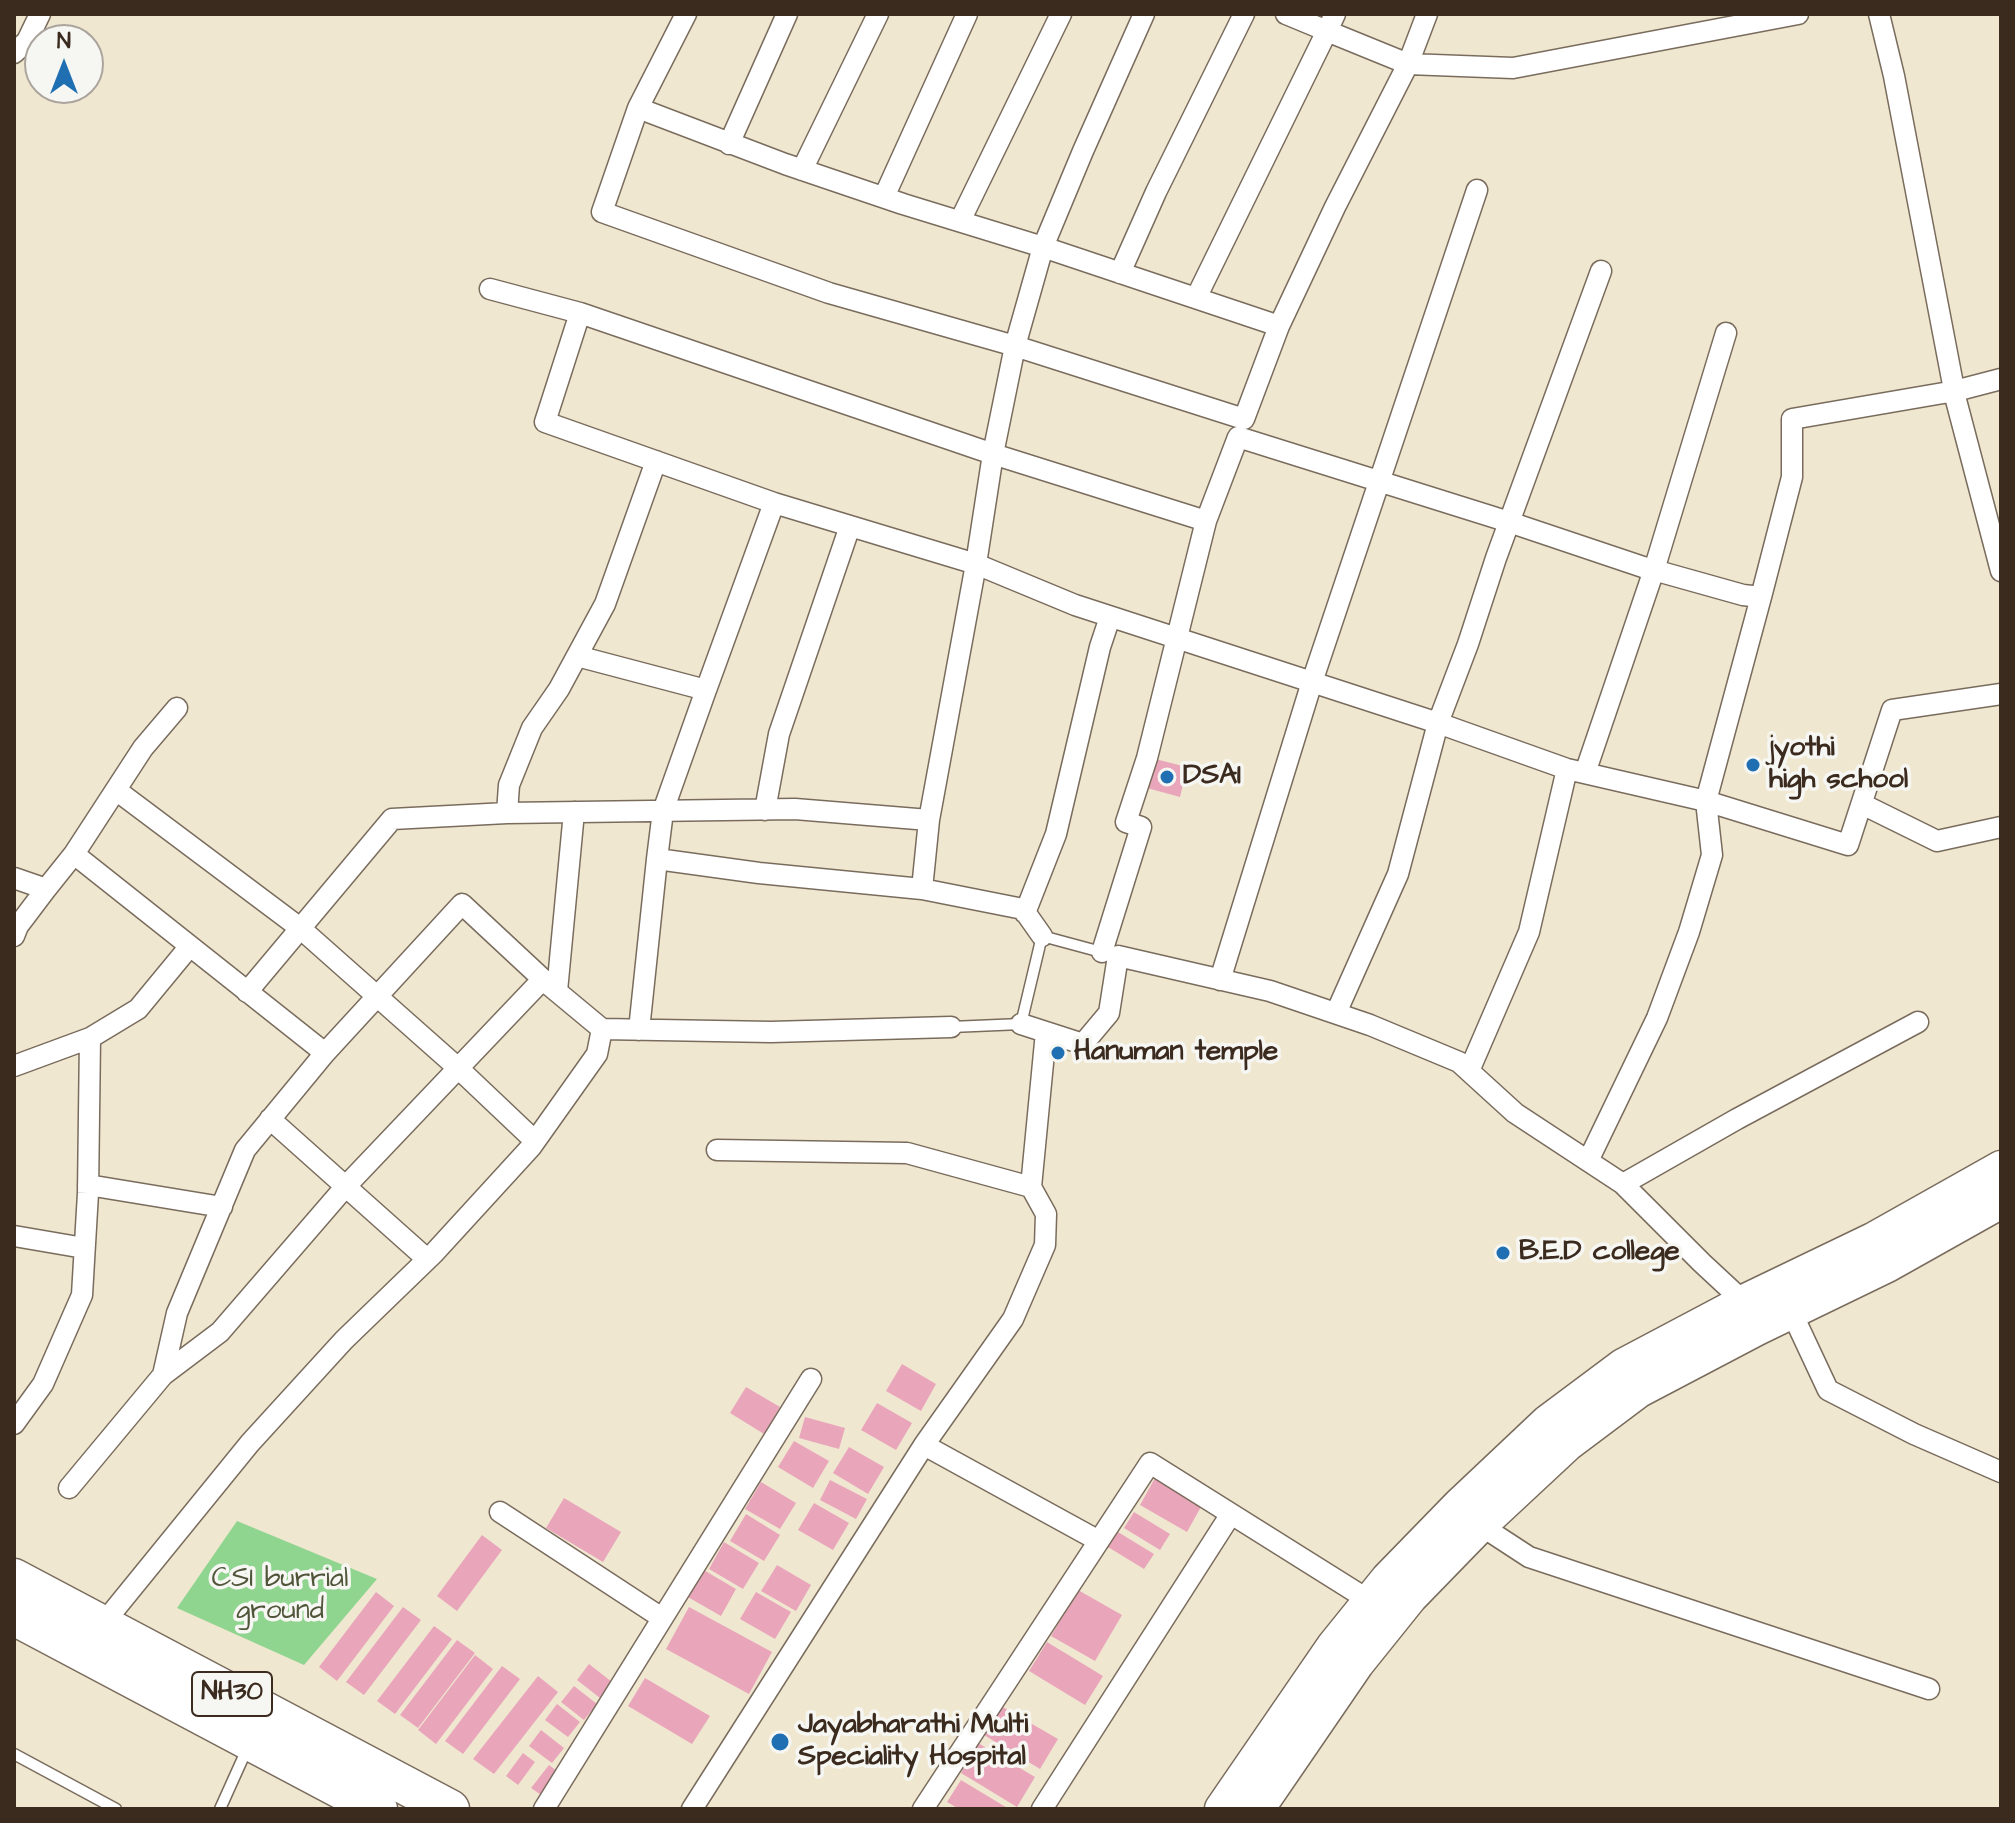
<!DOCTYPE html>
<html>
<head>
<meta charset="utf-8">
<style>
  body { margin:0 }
  #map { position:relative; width:2015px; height:1823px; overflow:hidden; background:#f0e7d1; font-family:"Architects Daughter",sans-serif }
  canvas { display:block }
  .frame { position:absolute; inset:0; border:16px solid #3b2a1e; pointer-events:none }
  .north { position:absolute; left:24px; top:24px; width:80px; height:80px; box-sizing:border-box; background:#f6f6f2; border:2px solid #aba49d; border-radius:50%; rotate:0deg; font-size:22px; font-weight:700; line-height:32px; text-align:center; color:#3b2a1e }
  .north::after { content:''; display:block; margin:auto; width:28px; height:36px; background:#1f6fb2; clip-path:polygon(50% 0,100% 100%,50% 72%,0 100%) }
</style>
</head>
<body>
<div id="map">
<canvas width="2015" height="1823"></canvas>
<div class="frame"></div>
<div class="north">N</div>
</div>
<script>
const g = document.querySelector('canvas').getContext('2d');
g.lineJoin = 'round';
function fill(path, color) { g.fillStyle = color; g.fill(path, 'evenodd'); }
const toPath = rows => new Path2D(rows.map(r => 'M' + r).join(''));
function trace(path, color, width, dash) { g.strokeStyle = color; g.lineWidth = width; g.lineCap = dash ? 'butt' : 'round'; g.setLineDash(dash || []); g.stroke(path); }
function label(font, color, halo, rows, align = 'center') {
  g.font = font + ' "Architects Daughter",sans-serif'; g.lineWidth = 7; g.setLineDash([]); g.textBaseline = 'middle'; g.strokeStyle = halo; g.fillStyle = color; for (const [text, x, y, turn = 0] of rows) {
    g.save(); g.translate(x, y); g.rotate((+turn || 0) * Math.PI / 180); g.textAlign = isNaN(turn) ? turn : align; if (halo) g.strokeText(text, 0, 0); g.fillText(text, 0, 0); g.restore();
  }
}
fill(toPath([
  [237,1521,377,1579,304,1665,177,1608]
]), '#8fd58f');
fill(toPath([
  [1155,759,1187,767,1180,797,1147,788],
  [902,1364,936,1384,921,1411,886,1391],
  [746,1387,780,1407,764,1434,730,1413],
  [877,1403,912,1423,896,1450,861,1430],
  [805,1417,845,1428,839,1449,799,1438],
  [794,1441,829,1461,813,1488,778,1467],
  [849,1447,884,1467,868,1494,833,1473],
  [1155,1478,1202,1505,1187,1532,1140,1505],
  [830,1480,867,1499,856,1519,820,1500],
  [761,1482,796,1503,780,1529,745,1509],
  [564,1498,621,1532,603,1562,546,1528],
  [814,1503,849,1523,833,1550,798,1530],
  [1134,1512,1170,1534,1160,1550,1124,1528],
  [746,1514,780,1535,764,1561,730,1541],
  [1118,1532,1154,1554,1144,1569,1108,1547],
  [482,1535,502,1550,457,1611,437,1596],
  [724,1542,759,1563,743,1589,709,1569],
  [777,1565,811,1585,796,1611,761,1591],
  [702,1569,736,1589,721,1616,686,1596],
  [1078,1590,1122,1615,1095,1661,1051,1636],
  [376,1592,394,1606,337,1681,319,1667],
  [756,1592,791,1612,775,1639,740,1619],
  [403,1607,421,1620,364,1695,346,1682],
  [689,1607,772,1652,749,1694,666,1649],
  [434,1626,452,1639,395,1714,377,1701],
  [457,1640,475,1653,418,1728,400,1715],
  [1047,1642,1103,1676,1085,1705,1029,1671],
  [475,1655,493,1669,436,1744,418,1730],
  [589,1664,612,1682,600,1698,577,1680],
  [502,1666,520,1679,463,1754,445,1741],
  [538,1676,558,1692,494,1774,473,1759],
  [645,1678,710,1716,692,1744,628,1706],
  [574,1686,597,1704,584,1720,561,1702],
  [557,1704,580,1722,568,1737,545,1720],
  [1001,1706,1058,1739,1040,1769,984,1735],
  [541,1730,564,1748,552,1763,529,1746],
  [978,1743,1035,1777,1017,1807,961,1773],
  [523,1753,535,1762,518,1785,506,1776],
  [549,1765,561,1774,544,1797,531,1788],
  [961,1780,1009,1809,959,1809,947,1802]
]), '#e9a6bb');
const lane = toPath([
  [951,1027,1021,1024,1042,936,1105,953],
  [14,1754,116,1809],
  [220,1809,247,1749]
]);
const street = toPath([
  [1144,14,1083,151,1043,247,1279,326,1335,207,1408,64,1513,68,1798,14],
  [1335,14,1327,31,1408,64,1427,14],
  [1879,14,1894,76,1956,400,2001,571],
  [14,53,27,41,40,14],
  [638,108,686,14],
  [729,144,787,14],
  [802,170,878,14],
  [884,197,967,14],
  [960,221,1061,14],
  [1120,273,1156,192,1244,14],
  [490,289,580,313,993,454,1015,346,1043,247,903,204,785,164,638,108,602,212,829,293,1015,346,1244,419,1279,326],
  [1196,298,1327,31,1286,14],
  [580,313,545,422,774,503],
  [577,656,706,690,663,811,657,859,759,873,922,889],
  [706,690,774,503,976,564,1075,605,1438,723,1468,644,1496,558,1601,271],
  [1585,773,1654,570,1726,333],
  [116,790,300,928,458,1068,535,1141],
  [1862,804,1937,841,2001,827],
  [765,810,779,734,850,526],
  [507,813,795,809,929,820],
  [74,854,143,748,177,708],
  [14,878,46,889],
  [1025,913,1056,834,1100,647,1110,617],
  [14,936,18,926,46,889,74,854,325,1053,462,904,549,985,602,1029,771,1032,951,1027],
  [1042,936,1023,909,922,889,929,820,976,564,993,454,1206,521],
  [1102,952,1141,827,1126,822,1147,758,1206,521,1238,437,1509,522,1643,567,1743,595,1761,597,1792,477,1792,419,1955,391,2001,379],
  [1220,980,1312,682,1477,190],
  [557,991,574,812],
  [247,992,392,819,507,813,509,785,532,728,559,689,605,604,656,461],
  [1336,1013,1398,874,1438,723,1567,769,1706,801,1848,845,1892,710,2001,694],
  [1021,1024,1083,1044,1109,1013,1118,956,1270,991,1370,1025,1459,1062,1515,1113,1623,1184,1702,1263,1744,1302,1748,1310],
  [639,1030,657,859],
  [90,1038,138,1009,190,946],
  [14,1066,90,1038,88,1193,82,1295,43,1384,14,1424],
  [1469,1071,1529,932,1567,769],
  [270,1119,427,1259],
  [717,1150,907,1153,1031,1187,1046,1032],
  [1588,1161,1657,1018,1689,932,1712,855,1706,801,1761,597],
  [1623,1184,1737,1119,1918,1022],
  [88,1185,222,1207],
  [14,1236,84,1248],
  [1791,1311,1828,1390,1914,1434,2001,1472],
  [163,1375,220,1332,346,1186,543,979],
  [924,1445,1013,1319,1045,1245,1046,1214,1031,1187],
  [69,1488,163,1375,177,1313,245,1150,325,1053],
  [500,1512,662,1618],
  [1474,1519,1480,1525,1529,1557,1929,1689],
  [102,1625,250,1443,344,1340,434,1253,531,1147,597,1054,602,1029],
  [544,1809,811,1379],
  [692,1809,924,1445,1099,1541],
  [923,1809,1150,1463,1370,1601],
  [1042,1809,1231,1514]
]);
const primary = toPath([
  [1222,1809,1334,1646,1388,1579,1460,1505,1548,1422,1623,1366,1744,1302,1873,1240,2001,1168],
  [1257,1809,1357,1663,1410,1597,1480,1525,1567,1444,1639,1390,1757,1328,1887,1265,2001,1201]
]);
const highway = toPath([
  [14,1578,450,1809],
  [14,1616,378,1809]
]);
trace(lane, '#7a6c5d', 13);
trace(street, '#7a6c5d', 23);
trace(primary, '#7a6c5d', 37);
trace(highway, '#7a6c5d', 41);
trace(lane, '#fff', 10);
trace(street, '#fff', 20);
trace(primary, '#fff', 34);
trace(highway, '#fff', 38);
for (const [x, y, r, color] of [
  [1753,765,8,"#1f6fb2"],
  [1167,777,8,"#1f6fb2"],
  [1058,1053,8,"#1f6fb2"],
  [1503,1253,8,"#1f6fb2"],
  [780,1742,10,"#1f6fb2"]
]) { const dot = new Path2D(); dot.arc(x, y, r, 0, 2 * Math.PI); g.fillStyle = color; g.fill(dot); trace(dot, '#f6f6f2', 3); }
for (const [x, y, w] of [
  [232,1694,80]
]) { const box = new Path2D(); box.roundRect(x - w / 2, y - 22, w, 44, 6); g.fillStyle = '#f6f6f2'; g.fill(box); trace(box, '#3b2a1e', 2); }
label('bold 26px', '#3b2a1e', null, [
  ["NH30",232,1694]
]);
label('bold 28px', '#3b2a1e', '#f6f6f2', [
  ["jyothi",1769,749],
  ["high school",1769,781],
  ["DSAI",1183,777],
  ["Hanuman temple",1074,1053],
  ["B.E.D college",1519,1253],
  ["Jayabharathi Multi",798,1726],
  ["Speciality Hospital",798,1758]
], 'left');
label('28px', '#50553a', '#f6f6f2', [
  ["CSI burrial",280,1580],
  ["ground",280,1612]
]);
</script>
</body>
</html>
